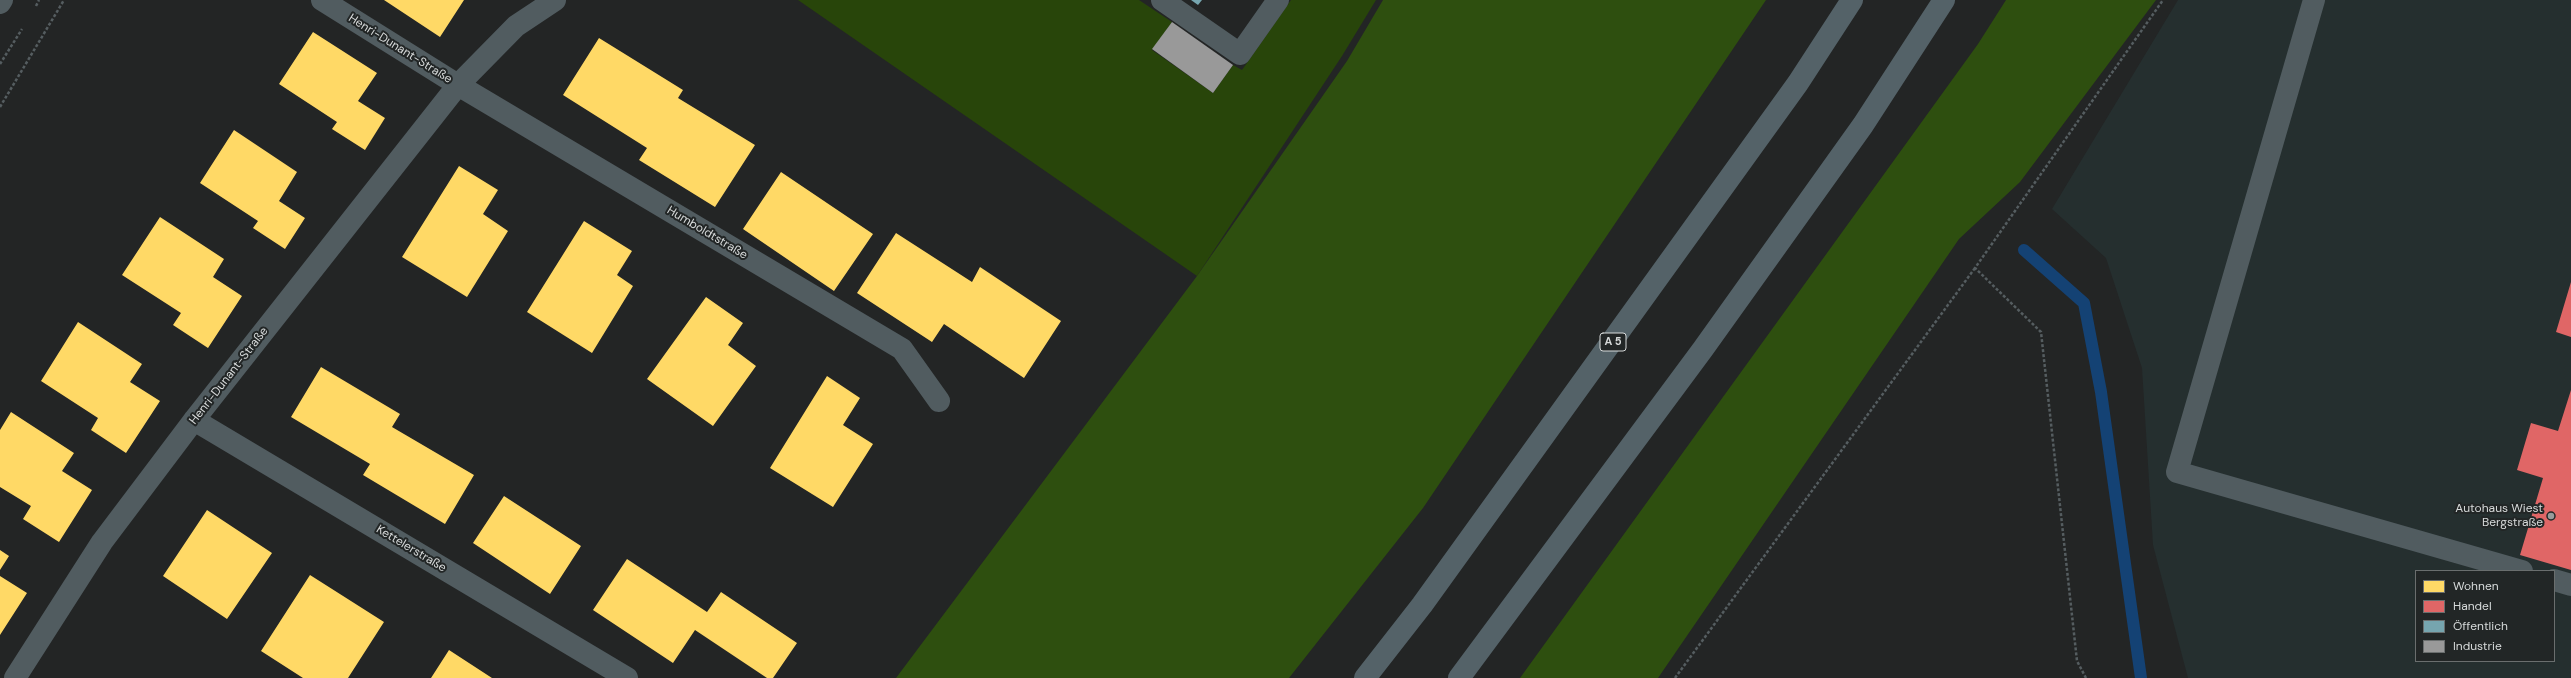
<!DOCTYPE html>
<html>
<head>
<meta charset="utf-8">
<style>
  body { margin:0 }
  #map { position:relative; width:2571px; height:678px; overflow:hidden; background:#232525; font-family:"DM Sans",sans-serif }
  canvas { display:block }
  .legend { position:absolute; left:2415px; top:570px; width:140px; height:92px; box-sizing:border-box; background:#222626; border:1px solid #6a6e6e; margin:0; padding:5px 7px; list-style:none; font-size:12px; color:#d7dada }
  .legend li { display:flex; align-items:center; gap:8px; height:20px }
  .legend b { width:20px; border:1px solid #6a6e6e }
</style>
</head>
<body>
<div id="map">
<canvas width="2571" height="678"></canvas>
<ul class="legend">
<li><b style="height:11px;background:#ffd966"></b>Wohnen</li>
<li><b style="height:11px;background:#e06666"></b>Handel</li>
<li><b style="height:11px;background:#76a5af"></b>Öffentlich</li>
<li><b style="height:11px;background:#999"></b>Industrie</li>
</ul>
</div>
<script>
const ctx = document.querySelector('canvas').getContext('2d');
ctx.lineJoin = 'round';
function fillPath(path, color) {
  ctx.fillStyle = color;
  ctx.fill(path, 'evenodd');
}
function toPath(rows) {
  const path = new Path2D();
  for (const r of rows) {
    path.moveTo(r[0], r[1]);
    for (let i = 2; i < r.length; i += 2) path.lineTo(r[i], r[i + 1]);
  }
  return path;
}
function stroke(path, color, width, dash) {
  ctx.strokeStyle = color;
  ctx.lineWidth = width;
  ctx.lineCap = dash ? 'butt' : 'round';
  ctx.setLineDash(dash || []);
  ctx.stroke(path);
}
function drawText(font, color, halo, rows, align = 'center') {
  ctx.font = font + ' "DM Sans",sans-serif';
  ctx.lineWidth = 4;
  ctx.setLineDash([]);
  ctx.textBaseline = 'middle';
  ctx.strokeStyle = halo;
  ctx.fillStyle = color;
  for (const [text, x, y, turn = 0] of rows) {
    ctx.save();
    ctx.translate(x, y);
    ctx.rotate((+turn || 0) * Math.PI / 180);
    ctx.textAlign = isNaN(turn) ? turn : align;
    if (halo) ctx.strokeText(text, 0, 0);
    ctx.fillText(text, 0, 0);
    ctx.restore();
  }
}
const built = toPath([
  [2178,0,2571,0,2571,678,2188,678,2153,545,2142,368,2106,258,2052,209],
  [2416,571,2554,571,2554,661,2416,661]
]);
const green = toPath([
  [798,0,1139,0,1172,22,1152,50,1213,93,1233,65,1242,70,1291,0,1376,0,1342,56,1197,276]
]);
const forest = toPath([
  [1383,0,1766,0,1423,508,1289,678,896,678,1197,276,1347,61],
  [2006,0,2156,0,2020,182,1959,239,1658,678,1520,678,1978,44]
]);
const homes = toPath([
  [384,0,464,0,440,37],
  [313,32,377,73,358,101,385,118,365,150,332,129,337,122,279,84],
  [599,38,683,90,678,98,755,145,715,207,639,160,647,148,563,95],
  [234,130,297,172,279,201,305,218,285,249,253,228,258,221,200,183],
  [459,166,498,190,483,214,508,231,467,297,402,257],
  [781,172,873,234,834,291,743,229],
  [160,217,224,259,213,277,242,296,208,348,173,325,181,313,122,275],
  [584,221,632,251,617,275,633,286,592,353,527,312],
  [896,233,972,282,980,267,1061,321,1024,378,944,324,932,342,857,293],
  [706,297,743,323,728,345,756,366,713,426,647,379],
  [78,322,142,364,130,382,160,401,126,453,91,430,98,418,41,381],
  [321,367,400,414,392,427,474,475,445,524,363,475,370,464,291,417],
  [827,376,860,398,843,425,873,444,833,507,770,468],
  [11,412,74,453,62,471,92,490,59,542,23,519,31,506,0,487,0,430],
  [504,496,581,546,550,594,473,543],
  [207,510,272,553,227,619,163,576],
  [0,550,9,556,0,570],
  [627,559,707,612,721,592,797,643,773,678,767,678,695,630,673,663,593,610],
  [310,575,384,622,348,678,303,678,261,651],
  [0,576,27,593,0,635],
  [449,650,492,678,431,678]
]);
const shops = toPath([
  [2571,282,2571,337,2556,332],
  [2571,390,2571,570,2520,555,2543,478,2517,470,2531,423,2558,431]
]);
const public = toPath([
  [1191,0,1202,0,1198,5]
]);
const industry = toPath([
  [1172,22,1233,65,1213,93,1152,49]
]);
const stream = toPath([
  [2024,250,2084,303,2101,392,2141,678]
]);
const path = toPath([
  [36,6,39,0],
  [0,64,22,29],
  [0,107,64,0],
  [1675,678,1975,268],
  [2086,678,2077,661,2041,332,1975,268,2163,0]
]);
const minor = toPath([
  [322,0,458,85,902,349,939,401],
  [1162,0,1240,54,1278,0],
  [2314,0,2177,472,2522,571],
  [0,3,2,0],
  [194,420,627,678],
  [2554,580,2571,585],
  [15,678,102,542,194,420,458,85,516,26,555,0]
]);
const highway = toPath([
  [1365,678,1422,605,1798,83,1852,0],
  [1459,678,1703,349,1863,125,1944,0]
]);
const markers = [
  [2551,516,4,"#989b9b"]
];
const shields = [
  [1613,342,26]
];
const shieldNames = [
  ["A 5",1613,342]
];
const streetNames = [
  ["Henri-Dunant-Straße",400,49,32],
  ["Humboldtstraße",707,233,31],
  ["Henri-Dunant-Straße",229,376,-52],
  ["Kettelerstraße",411,549,31]
];
const poiNames = [
  ["Autohaus Wiest",2543,509],
  ["Bergstraße",2543,523]
];
fillPath(built, '#252f2f');
fillPath(green, '#28450a');
fillPath(forest, '#2e4f0f');
fillPath(homes, '#ffd966');
fillPath(shops, '#e06666');
fillPath(public, '#76a5af');
fillPath(industry, '#999');
stroke(stream, '#144274', 12);
stroke(path, '#555d60', 2.5, [3, 2]);
stroke(minor, '#515c60', 22);
stroke(highway, '#546268', 22);
for (const [x, y, r, color] of markers) {
  const dot = new Path2D();
  dot.arc(x, y, r, 0, 2 * Math.PI);
  ctx.fillStyle = color;
  ctx.fill(dot);
  stroke(dot, '#222626', 1.5);
}
for (const [x, y, w] of shields) {
  const box = new Path2D();
  box.roundRect(x - w / 2, y - 9, w, 18, 3);
  ctx.fillStyle = '#222626';
  ctx.fill(box);
  stroke(box, '#d7dada', 1);
}
drawText('bold 11px', '#d7dada', null, shieldNames);
drawText('12px', '#d7dada', '#222626', streetNames);
drawText('12px', '#d7dada', '#222626', poiNames, 'right');
</script>
</body>
</html>
